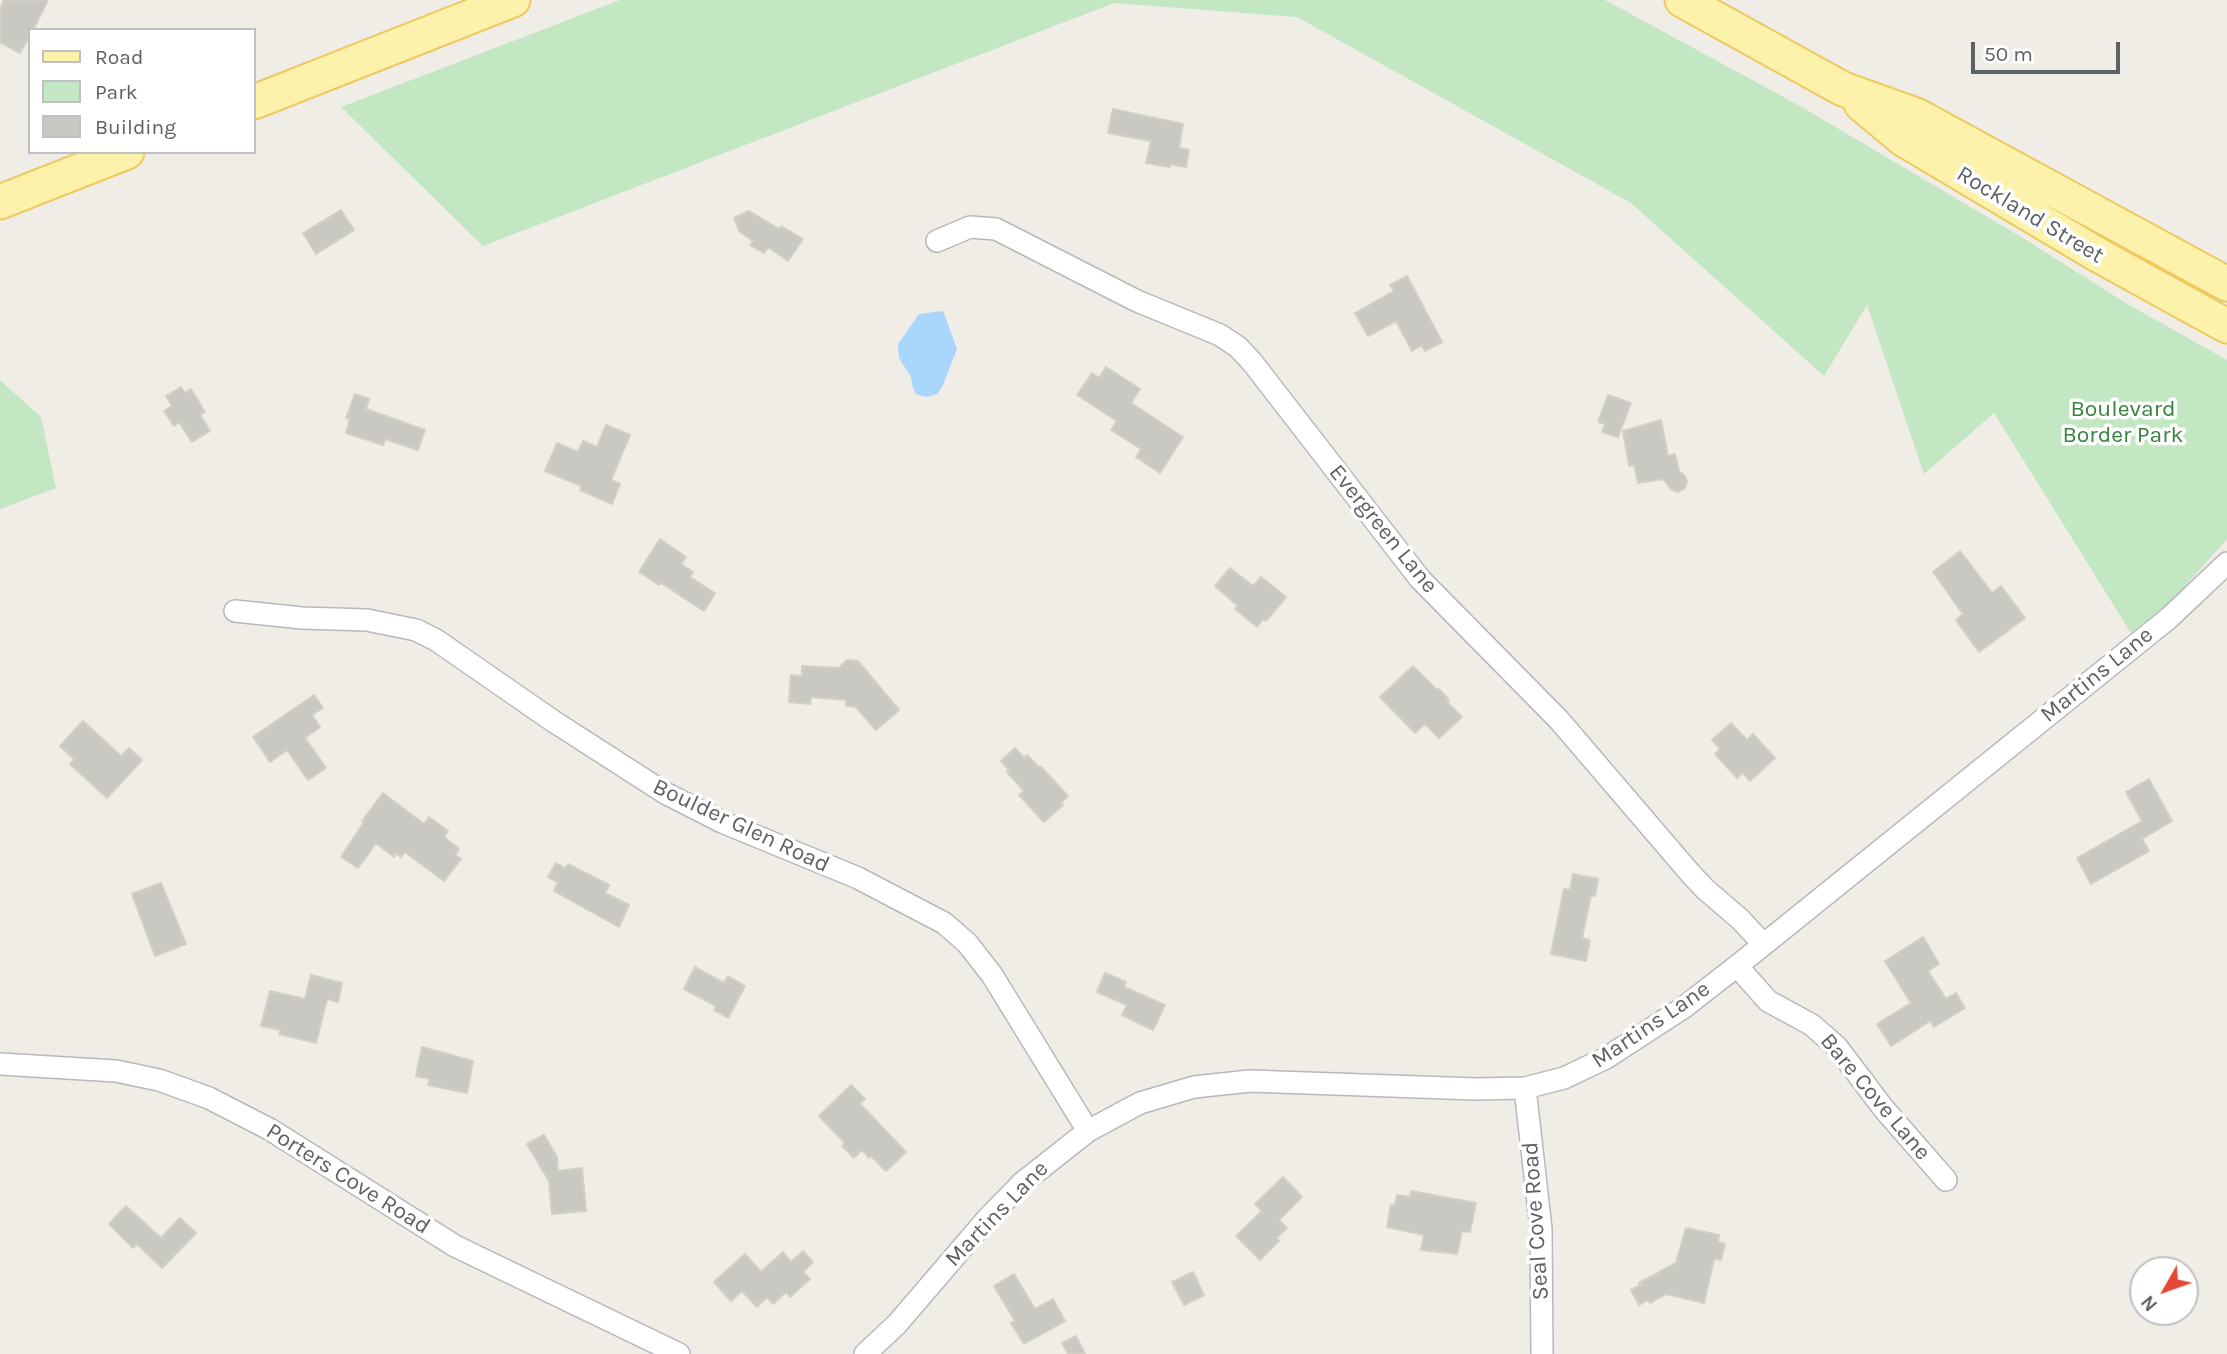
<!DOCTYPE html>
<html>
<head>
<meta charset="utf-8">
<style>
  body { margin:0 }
  #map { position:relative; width:2227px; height:1354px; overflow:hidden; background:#efede5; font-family:Karla,sans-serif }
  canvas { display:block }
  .legend { position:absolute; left:28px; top:28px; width:228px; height:126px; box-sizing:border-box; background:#fff; border:2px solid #bec0c1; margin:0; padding:9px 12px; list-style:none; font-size:21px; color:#5d6165 }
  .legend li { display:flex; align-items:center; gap:14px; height:35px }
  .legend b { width:35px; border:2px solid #bec0c1 }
  .north { position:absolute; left:2129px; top:1256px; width:70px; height:70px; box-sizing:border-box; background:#fff; border:2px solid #bec0c1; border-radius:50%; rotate:230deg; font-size:19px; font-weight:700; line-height:28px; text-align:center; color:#5d6165 }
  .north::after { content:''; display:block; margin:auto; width:24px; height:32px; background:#e54735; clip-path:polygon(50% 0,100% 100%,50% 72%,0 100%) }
  .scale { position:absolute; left:1971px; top:42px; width:149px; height:32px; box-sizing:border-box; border:4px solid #5d6165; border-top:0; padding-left:9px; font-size:21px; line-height:24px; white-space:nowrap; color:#5d6165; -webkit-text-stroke:5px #fff; paint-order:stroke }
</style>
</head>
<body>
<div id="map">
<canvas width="2227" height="1354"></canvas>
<ul class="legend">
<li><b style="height:9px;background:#fdf2ac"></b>Road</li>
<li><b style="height:19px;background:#c3e6c3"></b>Park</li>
<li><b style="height:19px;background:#cac8c2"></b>Building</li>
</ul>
<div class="north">N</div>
<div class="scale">50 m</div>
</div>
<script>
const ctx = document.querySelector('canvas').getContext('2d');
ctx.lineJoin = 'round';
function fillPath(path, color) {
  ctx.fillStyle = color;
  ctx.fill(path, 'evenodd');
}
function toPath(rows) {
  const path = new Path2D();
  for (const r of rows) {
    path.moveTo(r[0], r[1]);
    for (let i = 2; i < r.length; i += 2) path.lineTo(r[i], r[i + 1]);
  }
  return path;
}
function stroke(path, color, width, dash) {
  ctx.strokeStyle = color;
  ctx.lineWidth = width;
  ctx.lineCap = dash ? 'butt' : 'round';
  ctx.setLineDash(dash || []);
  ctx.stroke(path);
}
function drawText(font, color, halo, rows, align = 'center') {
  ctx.font = font + ' Karla,sans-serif';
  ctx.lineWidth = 7;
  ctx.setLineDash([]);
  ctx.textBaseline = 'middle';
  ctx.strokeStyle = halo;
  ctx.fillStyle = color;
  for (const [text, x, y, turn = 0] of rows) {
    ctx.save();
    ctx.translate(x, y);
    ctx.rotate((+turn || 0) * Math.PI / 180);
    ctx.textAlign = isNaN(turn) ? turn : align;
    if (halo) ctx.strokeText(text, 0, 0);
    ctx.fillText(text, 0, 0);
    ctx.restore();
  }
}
const green = toPath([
  [620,0,1605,0,1800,106,2023,238,2129,305,2227,360,2227,539,2171,602,2131,633,1994,413,1924,474,1867,305,1824,376,1631,203,1297,17,1114,3,483,246,341,107],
  [0,380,41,417,56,488,0,509]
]);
const water = toPath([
  [943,311,957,349,942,387,937,394,926,397,916,394,913,388,911,377,899,358,898,344,919,314]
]);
const building = toPath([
  [4,0,48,0,33,30,30,30,30,35,20,53,0,42,0,9,4,0],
  [1113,109,1183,124,1179,148,1189,150,1186,167,1170,164,1170,167,1146,163,1151,141,1108,133,1113,109],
  [341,210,354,230,316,254,303,233,341,210],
  [749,211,779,229,781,226,803,239,788,261,768,247,764,253,750,245,753,241,740,232,734,218,749,211],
  [1407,276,1442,342,1425,351,1422,345,1412,351,1396,321,1368,336,1355,313,1394,291,1390,285,1407,276],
  [1106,367,1140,389,1131,403,1183,437,1160,473,1136,457,1141,449,1111,430,1117,421,1077,395,1092,373,1099,378,1106,367],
  [181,387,185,393,191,389,205,412,200,415,210,431,192,442,179,422,174,426,164,411,172,406,166,396,181,387],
  [355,394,369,399,366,409,425,430,418,450,385,439,383,445,346,433,350,419,346,418,355,394],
  [1608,395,1631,403,1618,437,1602,432,1605,424,1598,422,1608,395],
  [1661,420,1668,456,1675,454,1679,471,1685,476,1687,482,1685,488,1678,492,1671,489,1663,479,1638,483,1634,465,1629,466,1623,431,1661,420],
  [606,425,630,435,611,480,620,484,612,504,580,490,581,486,545,471,557,443,578,452,583,441,597,447,606,425],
  [660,539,686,557,681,564,693,572,690,577,715,593,704,611,661,583,659,585,639,572,660,539],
  [1960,551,1992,593,2001,586,2025,618,1979,652,1956,620,1963,614,1933,572,1960,551],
  [1230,568,1253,586,1261,577,1286,597,1266,621,1263,619,1257,627,1235,609,1238,606,1215,586,1230,568],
  [847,660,858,661,899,710,876,730,856,707,846,706,846,700,811,697,810,704,789,702,791,675,802,676,802,666,839,668,847,660],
  [1413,666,1437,690,1439,689,1449,700,1447,702,1462,717,1439,738,1425,724,1415,733,1380,697,1413,666],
  [314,695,323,708,312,715,320,727,305,738,326,768,308,780,287,750,270,762,253,737,314,695],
  [83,721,121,756,129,748,142,760,107,798,70,764,74,759,60,746,83,721],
  [1731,723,1747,740,1753,734,1775,758,1750,781,1743,773,1737,778,1715,754,1720,749,1712,740,1731,723],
  [1015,748,1024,758,1027,755,1040,768,1041,767,1068,796,1061,803,1063,805,1044,822,1019,795,1024,791,1007,772,1009,770,1001,761,1015,748],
  [2149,779,2172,821,2142,839,2149,851,2091,884,2077,858,2142,821,2126,792,2149,779],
  [383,793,424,824,429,817,448,831,444,837,459,849,455,855,461,859,444,881,405,852,401,857,396,853,394,857,376,843,358,868,341,857,364,822,362,821,383,793],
  [556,863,565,868,568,864,609,885,605,893,629,905,619,927,554,891,558,882,548,877,556,863],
  [1573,874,1598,879,1595,896,1591,895,1582,938,1590,940,1586,961,1551,954,1564,889,1570,890,1573,874],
  [161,883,186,944,155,956,132,894,161,883],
  [1923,937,1939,964,1928,971,1946,999,1956,993,1965,1008,1934,1027,1930,1021,1891,1046,1877,1024,1911,1003,1885,961,1923,937],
  [695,967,724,983,728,976,745,986,728,1018,714,1010,716,1006,684,989,695,967],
  [1105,973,1126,982,1124,987,1165,1005,1153,1030,1122,1015,1127,1005,1097,992,1105,973],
  [311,975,342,983,338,1002,327,999,316,1043,279,1034,281,1030,261,1026,270,991,305,999,311,975],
  [422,1047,473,1061,467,1093,428,1085,430,1079,416,1076,422,1047],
  [851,1085,865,1099,860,1104,906,1152,886,1171,871,1156,869,1158,862,1150,854,1158,842,1146,845,1143,819,1116,851,1085],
  [544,1135,557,1157,558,1171,582,1168,586,1211,552,1214,549,1181,527,1144,544,1135],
  [1283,1177,1302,1197,1279,1220,1287,1228,1276,1238,1279,1241,1260,1260,1236,1236,1262,1211,1255,1204,1283,1177],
  [1411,1191,1476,1203,1470,1232,1462,1231,1457,1254,1421,1250,1424,1235,1387,1227,1391,1205,1395,1205,1397,1195,1410,1197,1411,1191],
  [126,1206,161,1238,180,1218,196,1233,162,1268,137,1244,133,1248,109,1224,126,1206],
  [1686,1228,1719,1235,1718,1242,1725,1244,1721,1260,1714,1259,1704,1303,1666,1294,1650,1303,1648,1300,1639,1305,1631,1290,1641,1285,1639,1283,1676,1263,1686,1228],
  [803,1251,813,1262,803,1272,810,1279,790,1297,786,1292,773,1304,767,1297,757,1307,742,1291,731,1301,714,1282,745,1254,761,1272,783,1252,791,1262,803,1251],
  [1193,1272,1204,1295,1184,1305,1172,1282,1193,1272],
  [1014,1274,1035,1309,1053,1299,1065,1321,1024,1344,1011,1323,1015,1321,994,1286,1014,1274],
  [1076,1336,1085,1354,1068,1354,1062,1343,1076,1336]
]);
const minor = toPath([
  [937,241,970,227,996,229,1137,301,1220,335,1238,347,1252,362,1420,579,1559,720,1690,873,1705,889,1741,920,1763,944],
  [235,611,302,618,367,620,416,630,436,640,553,721,665,793,722,822,858,878,944,923,967,943,992,975,1088,1131],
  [1737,966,1768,1001,1812,1025,1837,1047,1884,1109,1946,1180],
  [0,1064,116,1071,159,1080,209,1098,271,1130,455,1246,679,1354],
  [1525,1088,1541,1229,1542,1354],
  [865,1354,897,1324,987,1219,1022,1183,1088,1131,1140,1103,1194,1087,1250,1081,1476,1089,1525,1088,1564,1078,1606,1058,1683,1008,1737,966,2169,618,2227,563]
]);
const primary = toPath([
  [1682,0,1843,89,1916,115,2227,284],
  [254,102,513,0],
  [1861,104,1903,139,2098,255,2227,326],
  [0,202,127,152]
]);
const streetNames = [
  ["Rockland Street",2030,215,31],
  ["Evergreen Lane",1383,529,51],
  ["Martins Lane",2097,675,-39],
  ["Boulder Glen Road",741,826,25],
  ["Martins Lane",1651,1025,-34],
  ["Bare Cove Lane",1875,1097,50],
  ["Porters Cove Road",348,1179,32],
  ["Martins Lane",997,1214,-46],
  ["Seal Cove Road",1536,1221,-94]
];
const parkNames = [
  ["Boulevard",2123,409],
  ["Border Park",2123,435]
];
fillPath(green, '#c3e6c3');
fillPath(water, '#a8d6fd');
fillPath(building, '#cac8c2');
stroke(building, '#d4cfc4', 2);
stroke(minor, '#b6b8bc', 24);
stroke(primary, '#eec95f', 37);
stroke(minor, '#fff', 21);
stroke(primary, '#fdf2ac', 33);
drawText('23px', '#5d6165', '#fff', streetNames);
drawText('23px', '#37833c', '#fff', parkNames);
</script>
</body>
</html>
